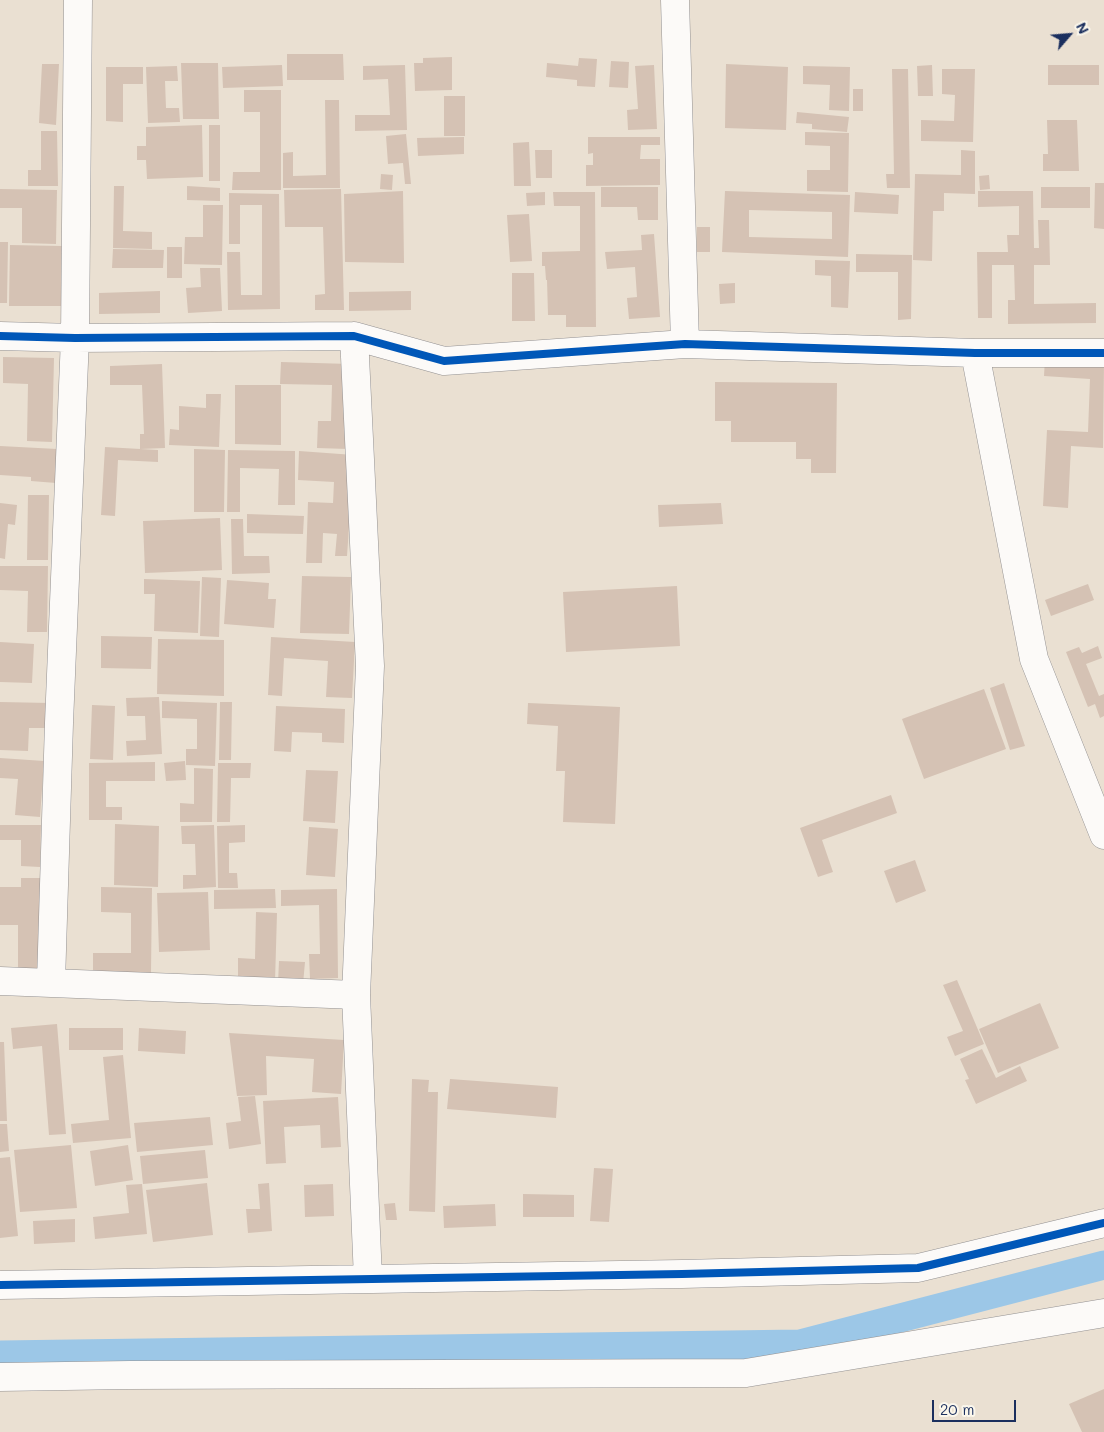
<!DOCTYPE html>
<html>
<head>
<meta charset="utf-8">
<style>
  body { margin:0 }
  #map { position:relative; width:1104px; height:1432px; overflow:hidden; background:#eae0d2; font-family:Mali,sans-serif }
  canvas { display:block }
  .north { position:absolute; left:1044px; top:10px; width:50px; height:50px; -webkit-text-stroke:4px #fbf7ec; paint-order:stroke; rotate:63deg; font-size:14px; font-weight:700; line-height:20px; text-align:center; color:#1b2f5e }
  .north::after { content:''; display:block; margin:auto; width:18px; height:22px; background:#1b2f5e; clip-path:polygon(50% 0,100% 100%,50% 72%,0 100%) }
  .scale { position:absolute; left:932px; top:1400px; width:84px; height:22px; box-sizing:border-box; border:2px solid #1b2f5e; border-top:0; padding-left:6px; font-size:15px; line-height:18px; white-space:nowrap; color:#1b2f5e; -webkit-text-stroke:4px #fbf7ec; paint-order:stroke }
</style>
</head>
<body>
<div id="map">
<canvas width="1104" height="1432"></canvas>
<div class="north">N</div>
<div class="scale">20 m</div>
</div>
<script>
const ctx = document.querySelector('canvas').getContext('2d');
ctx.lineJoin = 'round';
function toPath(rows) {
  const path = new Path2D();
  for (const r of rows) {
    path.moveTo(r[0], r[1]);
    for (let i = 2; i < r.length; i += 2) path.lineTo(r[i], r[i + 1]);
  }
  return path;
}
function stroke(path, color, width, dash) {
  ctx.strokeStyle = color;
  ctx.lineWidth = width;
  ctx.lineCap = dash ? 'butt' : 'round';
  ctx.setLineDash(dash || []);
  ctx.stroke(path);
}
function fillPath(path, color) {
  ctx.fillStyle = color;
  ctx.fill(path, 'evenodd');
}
const canal = toPath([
  [0,1355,800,1344,1104,1265]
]);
const building = toPath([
  [287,54,343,54,344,80,287,80],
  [452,57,452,90,415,91,414,63,423,63,423,58],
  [579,58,597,59,595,87,577,86,577,80,546,77,547,63,578,66],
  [611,61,629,62,628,88,609,87],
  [181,63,218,63,219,119,183,119],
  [42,64,59,64,56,125,39,123],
  [726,64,788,67,786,130,725,128],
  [282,65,283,86,223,88,222,67],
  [405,65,407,130,355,131,355,115,390,115,388,79,363,80,363,66],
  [654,65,657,129,628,130,627,110,638,109,635,66],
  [932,65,933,96,918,96,917,66],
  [1048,65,1099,65,1099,85,1048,85],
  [177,66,178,81,165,81,166,108,179,108,180,122,148,123,146,67],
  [803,66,850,67,849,111,829,110,830,85,803,84],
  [106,67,143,67,143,84,123,84,123,122,106,121],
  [892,69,908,69,910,188,887,188,886,174,894,174],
  [942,69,975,69,973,142,921,141,921,120,954,121,955,95,942,94],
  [853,89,863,89,863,111,853,111],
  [244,90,281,90,281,190,232,190,233,172,260,172,260,112,244,112],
  [444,96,465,96,465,136,444,136],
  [325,100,339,100,340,188,283,188,283,153,293,152,293,176,326,175],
  [797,112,849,117,847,132,812,129,812,124,796,123],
  [1047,120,1077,120,1079,171,1043,171,1043,154,1048,154],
  [202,125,203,177,147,179,146,160,137,160,137,146,146,146,146,127],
  [209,125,220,125,220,181,209,181],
  [41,131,57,131,58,186,28,186,28,170,41,170],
  [805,132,849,133,848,192,807,191,807,170,830,170,830,146,805,145],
  [406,134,411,184,405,184,403,163,388,164,386,136],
  [464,137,464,154,418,156,417,138],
  [588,137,660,137,660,145,641,145,640,159,660,159,660,185,586,186,586,165,593,165,593,153,588,154],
  [529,142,531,186,514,186,513,143],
  [535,150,552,150,552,178,536,178],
  [961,150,975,151,975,194,944,193,944,211,933,211,932,261,913,260,915,174,961,175],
  [381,174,393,175,392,190,380,189],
  [989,175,990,189,980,190,979,176],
  [1095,183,1104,183,1104,229,1094,228],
  [114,186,124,186,123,231,152,232,152,249,113,248],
  [187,186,220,188,220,201,187,200],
  [601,187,658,187,658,220,638,220,637,207,601,207],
  [1041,187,1090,187,1090,208,1041,208],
  [0,189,57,190,56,244,22,243,22,208,0,208],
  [341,189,344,310,315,310,315,295,325,294,323,227,285,227,284,190],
  [403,191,404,263,345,262,344,194],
  [725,191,850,195,848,257,722,252],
  [749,210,832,212,832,239,749,237],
  [978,191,1033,191,1034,248,1039,248,1038,220,1049,220,1050,265,1034,265,1034,304,1096,303,1096,323,1008,324,1008,300,1015,300,1014,265,992,265,992,318,978,318,977,252,1008,252,1007,235,1019,235,1019,206,978,207],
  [545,192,545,205,527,206,526,193],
  [553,192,595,192,596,327,566,327,566,315,548,315,547,280,546,280,545,266,542,266,542,252,580,251,580,206,554,206],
  [855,192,899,195,898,214,854,212],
  [229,193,279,194,280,309,228,310,227,252,240,252,241,295,262,295,262,205,240,205,240,244,229,244],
  [203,205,223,205,222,265,184,264,185,237,203,237],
  [529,214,532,261,510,262,507,215],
  [697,227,710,227,710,252,697,252],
  [654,234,660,317,629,319,627,298,637,297,635,267,607,269,605,252,642,250,641,235],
  [0,242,8,242,7,303,0,303],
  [10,245,62,246,61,306,9,306],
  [167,247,182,247,182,278,167,278],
  [113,249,164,250,163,268,112,268],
  [856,254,912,255,911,319,898,320,898,272,856,272],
  [815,260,850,261,848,308,831,307,831,276,815,275],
  [200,268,220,268,222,311,188,313,186,288,201,287],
  [512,273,534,273,535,321,512,321],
  [735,283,735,303,720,304,719,284],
  [160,291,160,313,99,314,99,293],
  [411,291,411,310,349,311,349,292],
  [3,357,54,358,52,442,27,441,28,384,3,383],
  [1045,358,1104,361,1103,448,1071,446,1068,508,1043,506,1047,430,1088,432,1090,379,1044,376],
  [281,362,350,364,348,449,317,448,318,421,331,421,332,385,280,384],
  [162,364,165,448,140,449,140,434,144,434,142,385,110,385,110,366],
  [715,382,837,383,836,473,811,473,811,459,796,459,796,442,731,442,731,421,715,421],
  [235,385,281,385,281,445,235,444],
  [206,394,221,394,219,447,169,445,170,429,179,430,179,406,206,408],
  [0,446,57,449,56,483,31,481,31,477,0,475],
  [105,447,158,450,158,462,118,460,115,516,101,515],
  [194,449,225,450,224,512,194,512],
  [228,450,295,451,295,505,278,505,279,469,240,468,240,512,227,512],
  [299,451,354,455,347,556,335,556,337,534,323,533,322,563,306,563,308,502,333,503,334,482,298,480],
  [28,495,49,495,48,560,27,560],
  [0,503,17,505,15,525,8,524,5,559,0,558],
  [721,503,723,524,659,527,658,505],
  [247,514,304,516,303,534,247,533],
  [220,518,222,570,145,573,143,521],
  [231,519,243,519,244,556,269,556,270,573,232,574],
  [0,566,48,566,47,632,27,632,28,591,0,590],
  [302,576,351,577,349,634,300,633],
  [202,577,221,578,219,637,200,636],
  [144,579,200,581,198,633,154,631,155,594,144,594],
  [227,580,269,583,268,599,276,599,274,628,224,624],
  [1088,584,1094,600,1051,616,1045,600],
  [677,586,680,646,566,652,563,592],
  [101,636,152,637,151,669,101,668],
  [271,637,355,642,352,698,326,697,328,661,284,658,282,696,268,695],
  [158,639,224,640,224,696,157,694],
  [0,642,34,644,32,683,0,682],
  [1098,646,1102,658,1086,664,1099,696,1104,694,1104,716,1100,718,1095,704,1088,707,1066,652,1079,647,1082,653],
  [1004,683,1025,746,1010,750,990,688],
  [984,689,1006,749,924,779,902,719],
  [159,697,162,754,127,756,126,741,146,740,145,716,127,716,126,698],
  [162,701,217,703,215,766,186,765,186,749,197,749,197,719,162,718],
  [0,702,50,703,50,728,29,728,28,751,0,750],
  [220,702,232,702,231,760,219,760],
  [528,703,620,707,615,824,563,822,565,771,556,771,558,726,527,724],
  [92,705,115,706,113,760,90,759],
  [276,706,345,709,344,743,322,742,322,733,292,732,291,752,274,751],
  [0,758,44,761,40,817,15,815,18,779,0,778],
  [185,761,186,780,166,781,164,763],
  [155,762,155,781,106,781,106,807,122,807,122,820,89,820,89,763],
  [218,763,251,763,250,778,231,778,230,822,217,822],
  [194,768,213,769,212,822,180,822,180,803,194,804],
  [306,770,338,771,335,823,303,821],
  [891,795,897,813,822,840,833,872,818,877,800,828],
  [115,824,159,826,158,887,114,885],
  [0,825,41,825,40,867,21,866,21,840,0,840],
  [214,825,216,887,183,889,183,875,196,875,195,844,182,844,181,826],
  [245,825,245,842,229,843,229,873,237,873,238,888,218,888,217,826],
  [309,827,338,829,335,877,306,875],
  [915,860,926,891,896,903,884,871],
  [21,878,40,878,41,975,18,975,18,925,0,925,0,887,21,887],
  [101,887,152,888,151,973,93,972,93,953,131,953,131,913,101,912],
  [275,889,276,908,214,909,214,890],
  [337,889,338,978,310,979,309,954,320,954,319,905,281,906,281,890],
  [208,892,210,950,159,952,157,893],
  [256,912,277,913,275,982,238,980,238,958,255,959],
  [279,961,305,962,303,984,278,983],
  [957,980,984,1044,955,1056,947,1037,963,1031,943,985],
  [1040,1003,1059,1048,998,1073,979,1029],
  [57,1024,66,1134,49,1135,42,1046,13,1049,11,1028],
  [69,1028,123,1028,123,1050,69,1050],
  [139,1028,186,1031,185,1054,138,1051],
  [229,1033,344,1040,341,1094,312,1092,314,1059,266,1056,267,1095,237,1096],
  [0,1042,4,1042,7,1121,0,1121],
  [982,1049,996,1078,1020,1066,1027,1081,976,1104,965,1080,969,1079,960,1059],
  [123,1055,131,1138,73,1143,71,1124,109,1120,103,1057],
  [412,1079,429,1080,428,1092,438,1092,435,1212,409,1211],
  [450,1079,558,1087,556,1118,447,1109],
  [255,1096,261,1144,229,1149,226,1123,241,1121,238,1097],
  [338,1097,341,1147,321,1148,320,1125,284,1127,286,1163,266,1164,263,1101],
  [210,1117,213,1145,137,1152,134,1123],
  [0,1124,7,1124,9,1151,0,1152],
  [71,1145,77,1208,20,1212,14,1150],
  [128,1145,133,1180,95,1186,90,1151],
  [205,1150,208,1178,143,1184,140,1156],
  [10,1157,18,1236,0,1238,0,1158],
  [594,1168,613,1169,609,1222,590,1221],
  [207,1183,213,1235,153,1242,146,1190],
  [269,1183,272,1231,248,1233,246,1209,260,1209,258,1184],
  [142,1184,147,1234,95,1239,93,1217,129,1213,126,1185],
  [333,1184,334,1216,305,1217,304,1185],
  [523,1194,574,1195,574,1217,523,1217],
  [395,1203,397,1220,386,1220,384,1204],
  [495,1204,496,1226,444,1228,443,1206],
  [75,1219,75,1242,34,1244,33,1221],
  [1104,1389,1104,1432,1082,1432,1069,1404]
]);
const minor = toPath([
  [675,0,685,344],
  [0,336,75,338,354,336,444,361,685,344,975,353,1104,353],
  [354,336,370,666,356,995,368,1279],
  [975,353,1034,659,1104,835],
  [0,981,356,995],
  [51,982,59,723,75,338,78,0],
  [0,1285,682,1274,918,1268,1104,1223],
  [0,1377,130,1375,746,1373,1104,1313]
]);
const cycleway = toPath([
  [0,336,75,338,354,336,444,361,685,344,975,353,1104,353],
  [0,1285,682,1274,918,1268,1104,1223]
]);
stroke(canal, '#9cc7e7', 29);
fillPath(building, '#d5c2b4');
stroke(minor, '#939192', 29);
stroke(minor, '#fcfaf8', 28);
stroke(cycleway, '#0057b8', 8);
</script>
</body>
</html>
